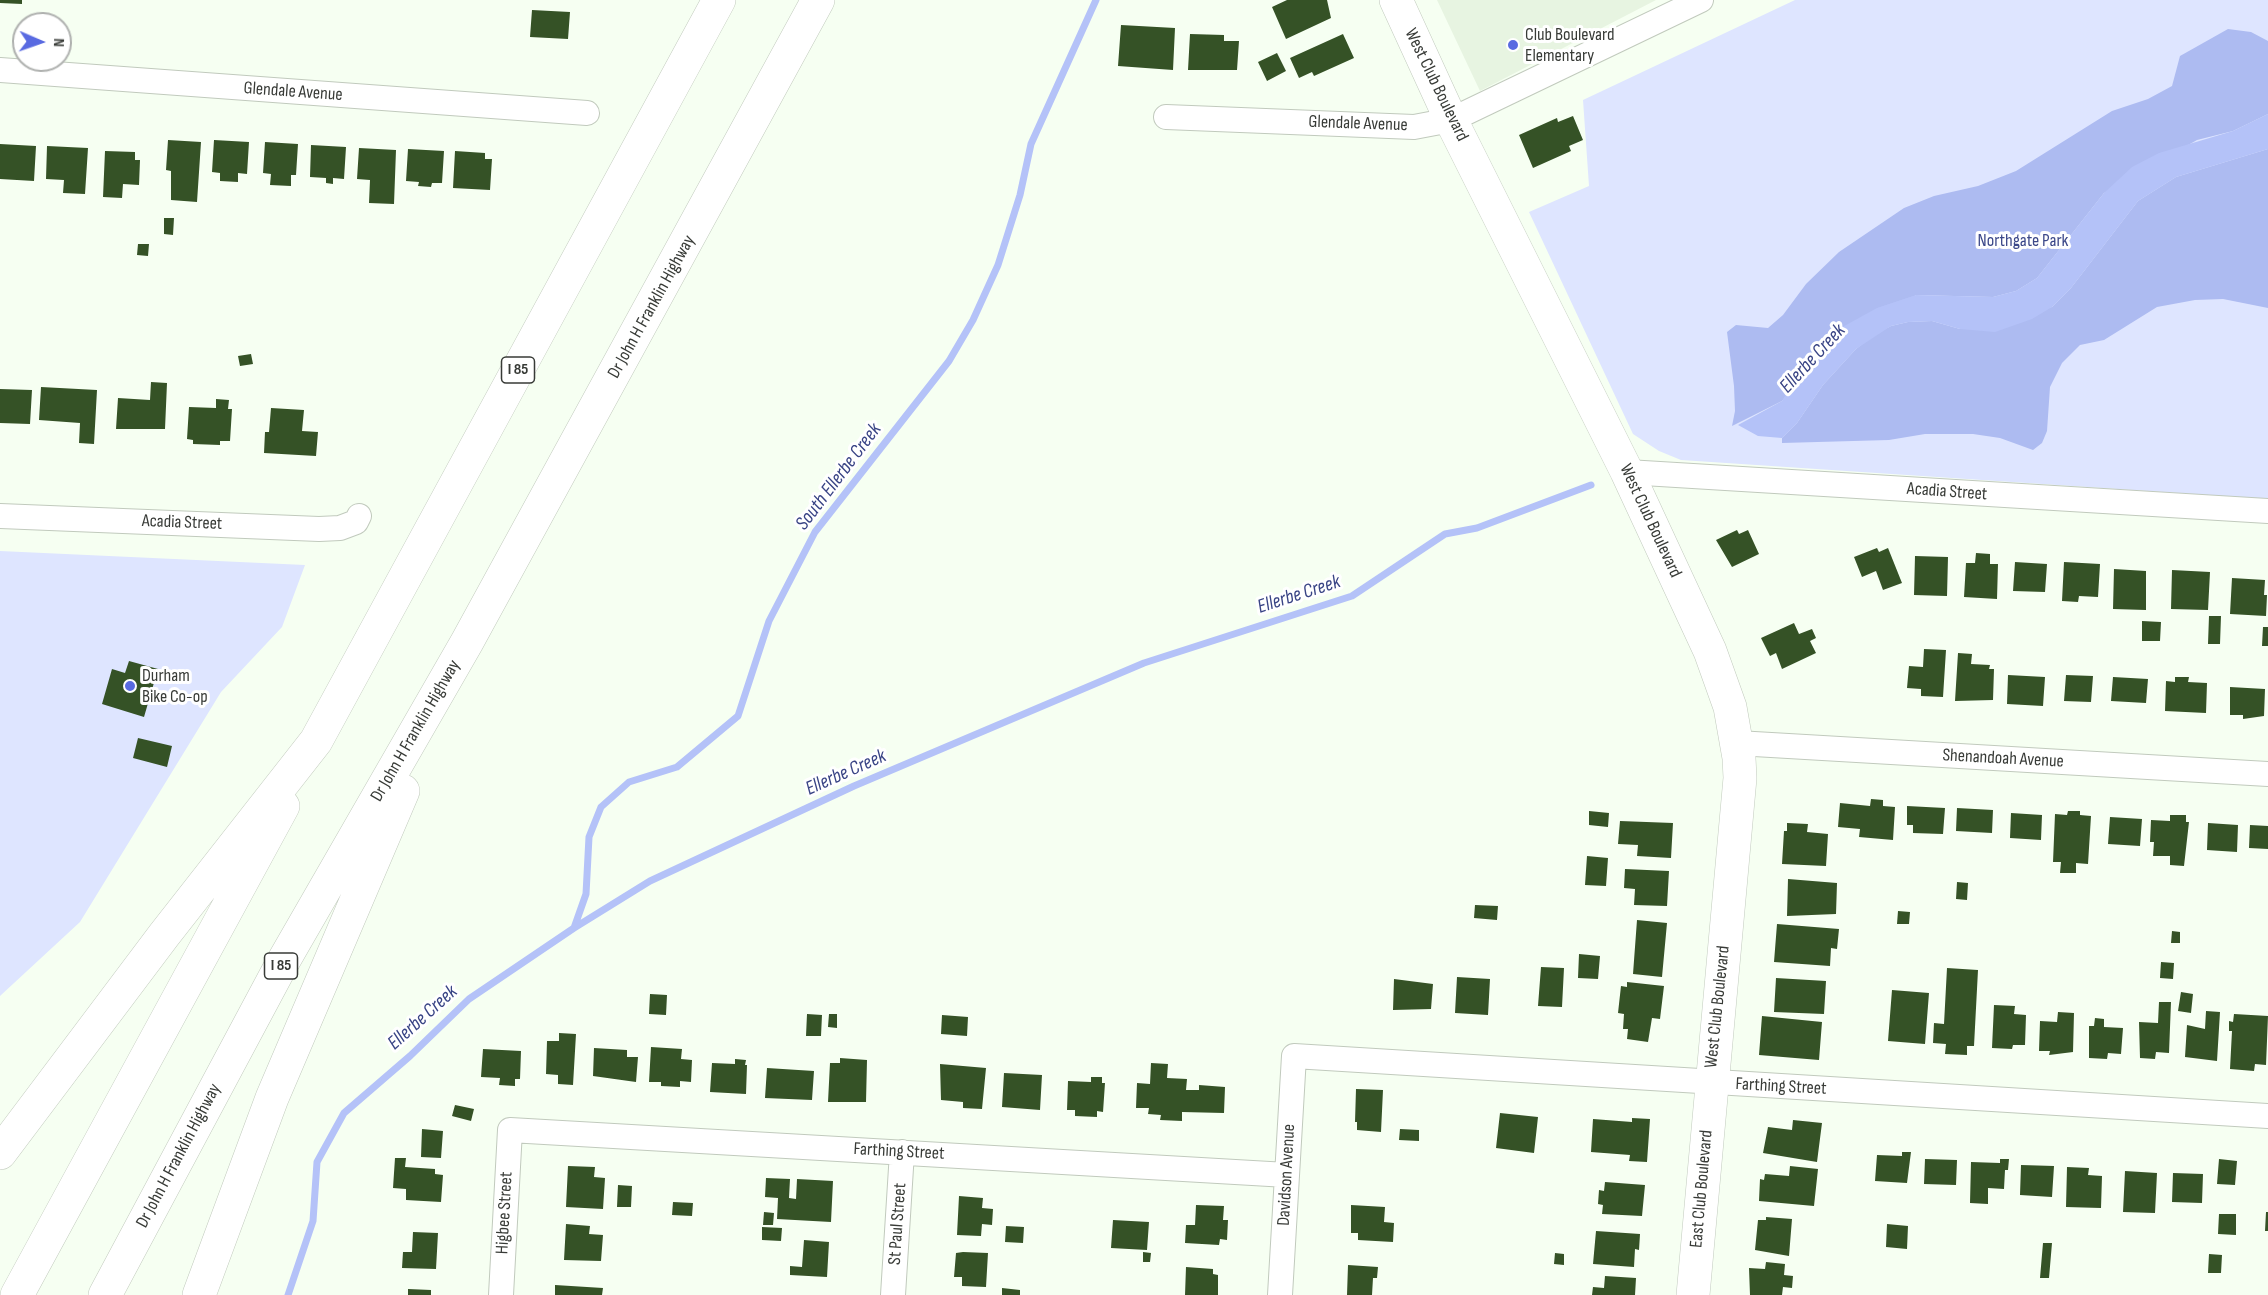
<!DOCTYPE html>
<html>
<head>
<meta charset="utf-8">
<style>
  body { margin:0 }
  #map { position:relative; width:2268px; height:1295px; overflow:hidden; background:#f6fff2; font-family:"Sofia Sans Condensed",sans-serif }
  canvas { display:block }
  .north { position:absolute; left:12px; top:12px; width:60px; height:60px; box-sizing:border-box; background:#fff; border:2px solid #afb1af; border-radius:50%; rotate:92deg; font-size:16px; font-weight:700; line-height:24px; text-align:center; color:#383b37 }
  .north::after { content:''; display:block; margin:auto; width:21px; height:27px; background:#596ae1; clip-path:polygon(50% 0,100% 100%,50% 72%,0 100%) }
</style>
</head>
<body>
<div id="map">
<canvas width="2268" height="1295"></canvas>
<div class="north">N</div>
</div>
<script>
const ctx = document.querySelector('canvas').getContext('2d');
ctx.lineJoin = 'round';
function fillPath(path, color) {
  ctx.fillStyle = color;
  ctx.fill(path, 'evenodd');
}
function toPath(rows) {
  const path = new Path2D();
  for (const r of rows) {
    path.moveTo(r[0], r[1]);
    for (let i = 2; i < r.length; i += 2) path.lineTo(r[i], r[i + 1]);
  }
  return path;
}
function stroke(path, color, width, dash) {
  ctx.strokeStyle = color;
  ctx.lineWidth = width;
  ctx.lineCap = dash ? 'butt' : 'round';
  ctx.setLineDash(dash || []);
  ctx.stroke(path);
}
function drawText(font, color, halo, rows, align = 'center') {
  ctx.font = font + ' "Sofia Sans Condensed",sans-serif';
  ctx.lineWidth = 6;
  ctx.setLineDash([]);
  ctx.textBaseline = 'middle';
  ctx.strokeStyle = halo;
  ctx.fillStyle = color;
  for (const [text, x, y, turn = 0] of rows) {
    ctx.save();
    ctx.translate(x, y);
    ctx.rotate((+turn || 0) * Math.PI / 180);
    ctx.textAlign = isNaN(turn) ? turn : align;
    if (halo) ctx.strokeText(text, 0, 0);
    ctx.fillText(text, 0, 0);
    ctx.restore();
  }
}
const built = toPath([
  [1437,0,1656,0,1480,91]
]);
const green = toPath([
  [1795,0,2268,0,2268,499,1681,460,1659,451,1633,434,1529,212,1589,186,1583,100],
  [0,551,305,565,282,627,221,692,80,922,0,996]
]);
const forest = toPath([
  [2228,29,2251,32,2268,41,2268,114,2233,131,2197,140,2104,193,2037,278,2016,291,1993,297,1916,295,1793,387,1782,401,1732,426,1735,411,1734,386,1727,332,1736,325,1768,328,1783,315,1806,284,1839,252,1904,208,1934,196,1978,186,2016,171,2112,111,2148,99,2172,86,2180,56],
  [2268,149,2268,308,2223,299,2195,300,2157,307,2104,340,2080,345,2062,363,2050,387,2047,431,2042,443,2033,450,2000,438,1973,434,1925,434,1889,440,1782,443,1782,438,1797,423,1823,385,1856,349,1874,335,1891,326,1908,322,1932,321,1960,329,2052,307,2071,288,2138,201,2176,177]
]);
const water = toPath([
  [2268,114,2268,149,2176,177,2138,201,2071,288,2052,307,2032,319,1995,332,1960,329,1932,321,1908,322,1891,326,1856,349,1823,385,1797,423,1782,438,1758,436,1738,425,1782,401,1814,350,1837,330,1877,308,1916,295,1993,297,2016,291,2037,278,2104,193,2132,167,2159,153,2233,131]
]);
const stream = toPath([
  [574,928,586,894,589,837,601,807,629,782,677,767,738,716,769,621,815,532,949,361,973,320,998,265,1020,195,1031,144,1096,0],
  [288,1295,313,1221,317,1162,344,1113,410,1056,469,999,574,928,650,881,854,786,1144,663,1352,596,1445,534,1477,528,1591,485]
]);
const building = toPath([
  [0,0,22,0,22,4,0,3],
  [1287,0,1327,0,1331,18,1286,39,1272,7],
  [532,10,570,12,568,39,530,37],
  [1121,25,1175,28,1173,70,1118,66],
  [1190,34,1224,35,1224,41,1239,41,1237,70,1188,70],
  [1343,34,1354,58,1314,76,1312,72,1299,78,1290,58],
  [1277,53,1286,71,1267,81,1258,62],
  [1573,116,1583,140,1569,146,1571,151,1533,168,1519,135,1557,118,1558,122],
  [168,140,201,142,197,202,171,200,171,171,166,170],
  [214,140,249,142,247,174,238,173,238,182,220,181,220,173,212,172],
  [265,142,298,144,296,175,291,175,291,186,270,185,271,174,263,173],
  [0,144,36,146,34,181,0,179],
  [311,145,346,147,344,179,333,178,333,184,326,183,326,178,310,177],
  [47,146,88,148,85,194,63,193,64,180,46,179],
  [359,148,396,150,394,204,369,203,370,180,357,179],
  [408,149,444,151,442,183,432,183,431,187,418,186,419,182,406,181],
  [105,151,135,152,135,160,140,160,139,185,123,184,122,198,103,197],
  [455,151,485,153,485,159,492,159,490,190,453,188],
  [164,218,174,218,173,235,164,234],
  [138,244,149,244,148,256,137,255],
  [251,354,253,364,240,366,238,356],
  [151,382,167,383,165,429,116,429,118,398,150,400],
  [41,387,97,390,94,444,79,443,80,423,39,420],
  [0,389,32,390,30,424,0,423],
  [216,399,229,400,228,409,232,409,230,441,220,441,220,445,193,444,193,440,187,439,189,407,216,408],
  [271,408,304,410,302,431,318,432,316,456,264,453,265,432,269,432],
  [1737,530,1739,534,1748,530,1759,554,1732,567,1716,540],
  [1877,548,1879,552,1888,548,1902,583,1883,590,1876,571,1862,577,1854,557],
  [1976,553,1990,554,1990,564,1998,564,1997,599,1964,597,1966,563,1975,563],
  [1915,556,1948,557,1947,596,1914,595],
  [2015,562,2047,564,2045,592,2013,591],
  [2064,562,2100,564,2098,597,2079,596,2078,602,2062,601],
  [2114,569,2146,571,2146,610,2113,609],
  [2172,570,2210,572,2208,610,2171,609],
  [2232,578,2265,580,2264,595,2267,595,2266,616,2230,614],
  [2209,616,2221,616,2220,644,2208,644],
  [2142,621,2161,622,2160,641,2142,641],
  [1794,623,1799,634,1812,629,1816,638,1810,641,1816,653,1782,669,1776,653,1770,656,1761,638],
  [2263,627,2268,627,2268,646,2262,646],
  [1924,649,1946,650,1943,697,1921,696,1921,689,1907,688,1909,666,1923,667],
  [1958,653,1972,654,1971,664,1990,665,1989,669,1994,669,1993,700,1955,701],
  [129,661,158,669,144,717,102,704,112,669,125,673],
  [2008,675,2045,677,2043,706,2007,704],
  [2066,675,2093,676,2091,702,2064,701],
  [2113,677,2148,679,2146,703,2111,701],
  [2175,677,2189,677,2188,682,2207,683,2206,713,2165,711,2166,681,2175,682],
  [2230,687,2265,689,2264,716,2243,719,2243,715,2230,715],
  [138,738,172,746,167,767,133,758],
  [1871,799,1883,800,1883,806,1895,807,1893,840,1859,837,1860,829,1838,827,1840,803,1870,806],
  [1907,806,1945,808,1943,834,1913,833,1913,825,1907,825],
  [1957,808,1993,810,1992,833,1956,831],
  [1589,811,1609,813,1608,827,1589,825],
  [2068,811,2080,811,2080,815,2091,816,2088,864,2076,863,2076,873,2060,873,2061,862,2053,862,2055,814,2067,815],
  [2011,813,2042,815,2041,840,2010,838],
  [2170,815,2186,815,2186,822,2189,822,2184,866,2170,865,2170,856,2153,856,2154,842,2150,842,2151,820,2170,821],
  [2110,817,2142,819,2140,846,2108,844],
  [1620,821,1673,823,1671,858,1637,856,1638,845,1618,844],
  [1787,823,1808,824,1807,832,1828,834,1826,866,1782,864,1784,831,1787,831],
  [2208,823,2238,825,2237,852,2207,850],
  [2250,825,2268,826,2268,849,2249,848],
  [1587,856,1608,858,1606,886,1585,885],
  [1625,869,1669,871,1667,906,1634,905,1635,889,1624,888],
  [1788,879,1837,883,1836,914,1787,916],
  [1957,882,1968,883,1967,900,1956,899],
  [1475,905,1498,906,1497,920,1474,918],
  [1898,911,1910,912,1909,924,1897,924],
  [1637,920,1667,923,1662,977,1633,974],
  [1777,924,1839,929,1837,949,1831,948,1830,966,1774,962],
  [2172,931,2180,932,2180,943,2171,943],
  [1579,954,1600,956,1598,979,1578,978],
  [2161,962,2174,963,2173,979,2160,978],
  [1541,967,1564,968,1562,1007,1538,1006],
  [1947,968,1978,970,1974,1046,1967,1046,1967,1055,1945,1054,1946,1044,1933,1043,1934,1023,1944,1024],
  [1457,977,1490,979,1488,1015,1455,1013],
  [1776,978,1826,981,1824,1014,1774,1012],
  [1394,979,1433,984,1431,1009,1393,1010],
  [1627,982,1664,986,1660,1019,1652,1018,1648,1042,1627,1039,1628,1029,1623,1029,1624,1014,1618,1013,1621,986,1627,987],
  [1892,990,1929,993,1925,1044,1888,1041],
  [2181,992,2193,994,2191,1013,2178,1011],
  [650,994,667,995,666,1015,649,1014],
  [2159,1002,2171,1002,2169,1053,2156,1052,2155,1059,2140,1058,2139,1022,2158,1023],
  [1994,1005,2015,1006,2014,1014,2026,1015,2025,1045,2013,1045,2012,1049,1992,1048],
  [2206,1011,2220,1012,2217,1061,2185,1057,2187,1025,2205,1029],
  [2058,1012,2074,1013,2073,1052,2049,1055,2050,1051,2039,1051,2040,1021,2057,1022],
  [807,1014,822,1015,821,1036,806,1036],
  [829,1014,837,1014,837,1028,828,1027],
  [2234,1014,2268,1016,2266,1065,2255,1064,2254,1071,2230,1069,2232,1031,2229,1031,2229,1021,2233,1022],
  [942,1015,968,1017,967,1036,941,1034],
  [1762,1016,1822,1022,1819,1060,1759,1055],
  [2095,1018,2104,1019,2104,1027,2123,1028,2121,1054,2108,1053,2107,1059,2089,1058,2089,1026,2094,1026],
  [559,1033,576,1034,573,1085,558,1084,558,1075,546,1074,547,1041,559,1041],
  [651,1047,682,1049,681,1059,692,1060,691,1082,680,1081,680,1087,661,1086,661,1082,649,1082],
  [594,1048,627,1050,627,1057,638,1057,636,1082,593,1076],
  [483,1049,521,1051,520,1079,515,1079,515,1086,499,1085,500,1078,481,1077],
  [840,1058,867,1060,866,1102,828,1102,830,1063,840,1063],
  [735,1059,746,1060,745,1065,747,1065,746,1094,710,1092,712,1063,735,1064],
  [1151,1063,1168,1064,1167,1078,1187,1079,1186,1090,1199,1090,1199,1085,1225,1087,1224,1113,1182,1112,1182,1121,1160,1120,1161,1115,1148,1114,1149,1108,1136,1108,1137,1083,1150,1084],
  [940,1064,986,1068,982,1109,963,1108,963,1102,941,1100],
  [767,1068,814,1071,812,1100,765,1098],
  [1004,1073,1042,1075,1040,1110,1002,1107],
  [1091,1077,1102,1077,1102,1083,1105,1083,1103,1112,1097,1111,1097,1117,1075,1116,1075,1110,1067,1110,1068,1081,1091,1082],
  [1356,1089,1383,1090,1381,1132,1357,1130,1357,1122,1355,1122],
  [455,1105,474,1109,471,1121,452,1116],
  [1500,1113,1538,1117,1534,1153,1496,1148],
  [1632,1118,1650,1119,1647,1162,1629,1161,1630,1155,1591,1152,1593,1119,1632,1122],
  [1793,1120,1822,1123,1817,1162,1763,1153,1768,1127,1792,1130],
  [422,1129,443,1131,441,1158,421,1157],
  [1400,1129,1419,1130,1419,1141,1399,1140],
  [1902,1152,1911,1152,1907,1183,1875,1181,1877,1155,1902,1156],
  [395,1158,406,1158,405,1167,435,1169,435,1174,443,1175,441,1202,406,1200,406,1189,393,1188],
  [1925,1159,1957,1160,1956,1185,1924,1184],
  [2000,1159,2009,1159,2008,1170,2005,1170,2004,1189,1988,1188,1988,1204,1970,1203,1971,1162,2000,1163],
  [2219,1159,2237,1161,2235,1185,2217,1184],
  [2021,1165,2054,1166,2052,1197,2020,1195],
  [568,1166,595,1167,594,1177,605,1178,603,1209,566,1207],
  [1790,1166,1818,1169,1814,1206,1759,1201,1760,1179,1764,1180,1765,1174,1789,1176],
  [2067,1167,2089,1168,2088,1175,2102,1176,2101,1208,2066,1207],
  [2125,1171,2157,1173,2155,1213,2123,1212],
  [2173,1173,2203,1174,2202,1203,2172,1202],
  [766,1178,790,1179,789,1198,796,1199,797,1179,833,1181,831,1222,777,1219,778,1198,765,1197],
  [1605,1182,1645,1185,1642,1216,1602,1214,1603,1205,1598,1204,1599,1190,1604,1191],
  [618,1185,632,1186,631,1207,617,1207],
  [959,1196,983,1198,982,1208,993,1209,992,1225,982,1224,981,1236,957,1235],
  [673,1202,693,1203,692,1216,672,1215],
  [1196,1205,1224,1206,1223,1220,1228,1220,1227,1240,1220,1239,1219,1245,1185,1243,1186,1225,1195,1225],
  [1351,1205,1385,1207,1384,1222,1394,1223,1393,1242,1358,1240,1358,1233,1351,1233],
  [764,1212,774,1213,773,1225,763,1225],
  [2266,1212,2268,1212,2268,1231,2265,1231],
  [2219,1214,2236,1214,2236,1235,2218,1234],
  [1766,1217,1792,1219,1789,1256,1755,1250,1758,1220,1766,1220],
  [1113,1220,1149,1222,1147,1250,1111,1248],
  [566,1224,590,1226,589,1234,603,1235,601,1261,564,1260],
  [1887,1224,1908,1226,1907,1249,1886,1247],
  [1006,1226,1024,1227,1023,1243,1005,1242],
  [762,1227,782,1228,781,1241,762,1240],
  [1596,1231,1640,1234,1639,1250,1635,1249,1634,1267,1593,1264],
  [413,1232,438,1233,436,1269,402,1268,403,1252,412,1252],
  [804,1240,829,1242,827,1277,790,1275,790,1266,802,1267],
  [2043,1243,2052,1243,2049,1278,2040,1278],
  [963,1252,988,1253,986,1287,962,1286,962,1277,954,1277,956,1253],
  [1143,1252,1151,1253,1150,1262,1143,1262],
  [1555,1253,1564,1254,1564,1265,1554,1264],
  [2209,1254,2222,1255,2221,1273,2208,1273],
  [1766,1262,1785,1264,1784,1275,1793,1276,1792,1288,1783,1287,1782,1295,1750,1295,1749,1268,1765,1269],
  [1348,1265,1378,1267,1377,1278,1373,1278,1372,1295,1347,1295],
  [1186,1267,1213,1269,1213,1274,1218,1275,1218,1295,1185,1295],
  [1605,1276,1636,1278,1635,1295,1592,1295,1593,1287,1604,1288],
  [555,1285,603,1288,602,1295,555,1295],
  [1002,1288,1020,1290,1020,1295,1002,1295],
  [408,1289,431,1290,431,1295,408,1295]
]);
const street = toPath([
  [0,70,587,113],
  [1166,117,1414,127,1451,120,1701,0],
  [1627,472,2268,511],
  [0,516,319,529,340,528,356,522,359,516],
  [1737,743,2268,774],
  [501,1295,510,1130,1287,1175],
  [893,1295,902,1152],
  [1280,1295,1294,1056,2268,1116]
]);
const secondary = toPath([
  [1396,0,1451,120,1627,472,1710,651,1730,707,1739,758,1740,778,1693,1295]
]);
const highway = toPath([
  [0,1153,164,935,316,741,719,0],
  [17,1295,283,806],
  [105,1295,284,960,467,642,818,0],
  [199,1295,272,1098,403,791]
]);
const markers = [
  [1513,45,6,"#596ae1"],
  [130,686,6,"#596ae1"]
];
const shields = [
  [518,370,33],
  [281,966,33]
];
const shieldNames = [
  ["I 85",518,370],
  ["I 85",281,966]
];
const poiNames = [
  ["Club Boulevard",1525,35],
  ["Elementary",1525,56],
  ["Durham",142,676],
  ["Bike Co-op",142,697]
];
const streetNames = [
  ["West Club Boulevard",1436,85,64],
  ["Glendale Avenue",293,92,4],
  ["Glendale Avenue",1358,124,2],
  ["Dr John H Franklin Highway",652,307,-61],
  ["Acadia Street",1947,492,4],
  ["West Club Boulevard",1650,521,65],
  ["Acadia Street",182,523,2],
  ["Dr John H Franklin Highway",416,731,-60],
  ["Shenandoah Avenue",2003,759,3],
  ["West Club Boulevard",1718,1007,-84],
  ["Farthing Street",1781,1087,3],
  ["Farthing Street",899,1152,3],
  ["Dr John H Franklin Highway",179,1156,-62],
  ["Davidson Avenue",1287,1175,-87],
  ["East Club Boulevard",1702,1189,-85],
  ["Higbee Street",505,1213,-87],
  ["St Paul Street",898,1224,-86]
];
const parkNames = [
  ["Northgate Park",2023,241]
];
const waterNames = [
  ["Ellerbe Creek",1813,359,-47],
  ["South Ellerbe Creek",839,477,-53],
  ["Ellerbe Creek",1299,595,-18],
  ["Ellerbe Creek",846,773,-24],
  ["Ellerbe Creek",423,1018,-42]
];
fillPath(built, '#e7f4e1');
fillPath(green, '#dee5ff');
fillPath(forest, '#adbbf1');
fillPath(water, '#b4c2f8');
stroke(stream, '#b4c2f8', 7);
fillPath(building, '#355226');
stroke(street, '#c1cabd', 26);
stroke(secondary, '#c1cabd', 34);
stroke(highway, '#c1cabd', 34);
stroke(street, '#fff', 24);
stroke(secondary, '#fff', 33);
stroke(highway, '#fff', 33);
for (const [x, y, r, color] of markers) {
  const dot = new Path2D();
  dot.arc(x, y, r, 0, 2 * Math.PI);
  ctx.fillStyle = color;
  ctx.fill(dot);
  stroke(dot, '#fff', 2);
}
for (const [x, y, w] of shields) {
  const box = new Path2D();
  box.roundRect(x - w / 2, y - 13, w, 26, 4.5);
  ctx.fillStyle = '#fff';
  ctx.fill(box);
  stroke(box, '#383b37', 1.5);
}
drawText('bold 16px', '#383b37', null, shieldNames);
drawText('18px', '#383b37', '#fff', poiNames, 'left');
drawText('18px', '#383b37', '#fff', streetNames);
drawText('18px', '#3c4889', '#fff', parkNames);
drawText('italic 20px', '#394485', '#fff', waterNames);
</script>
</body>
</html>
